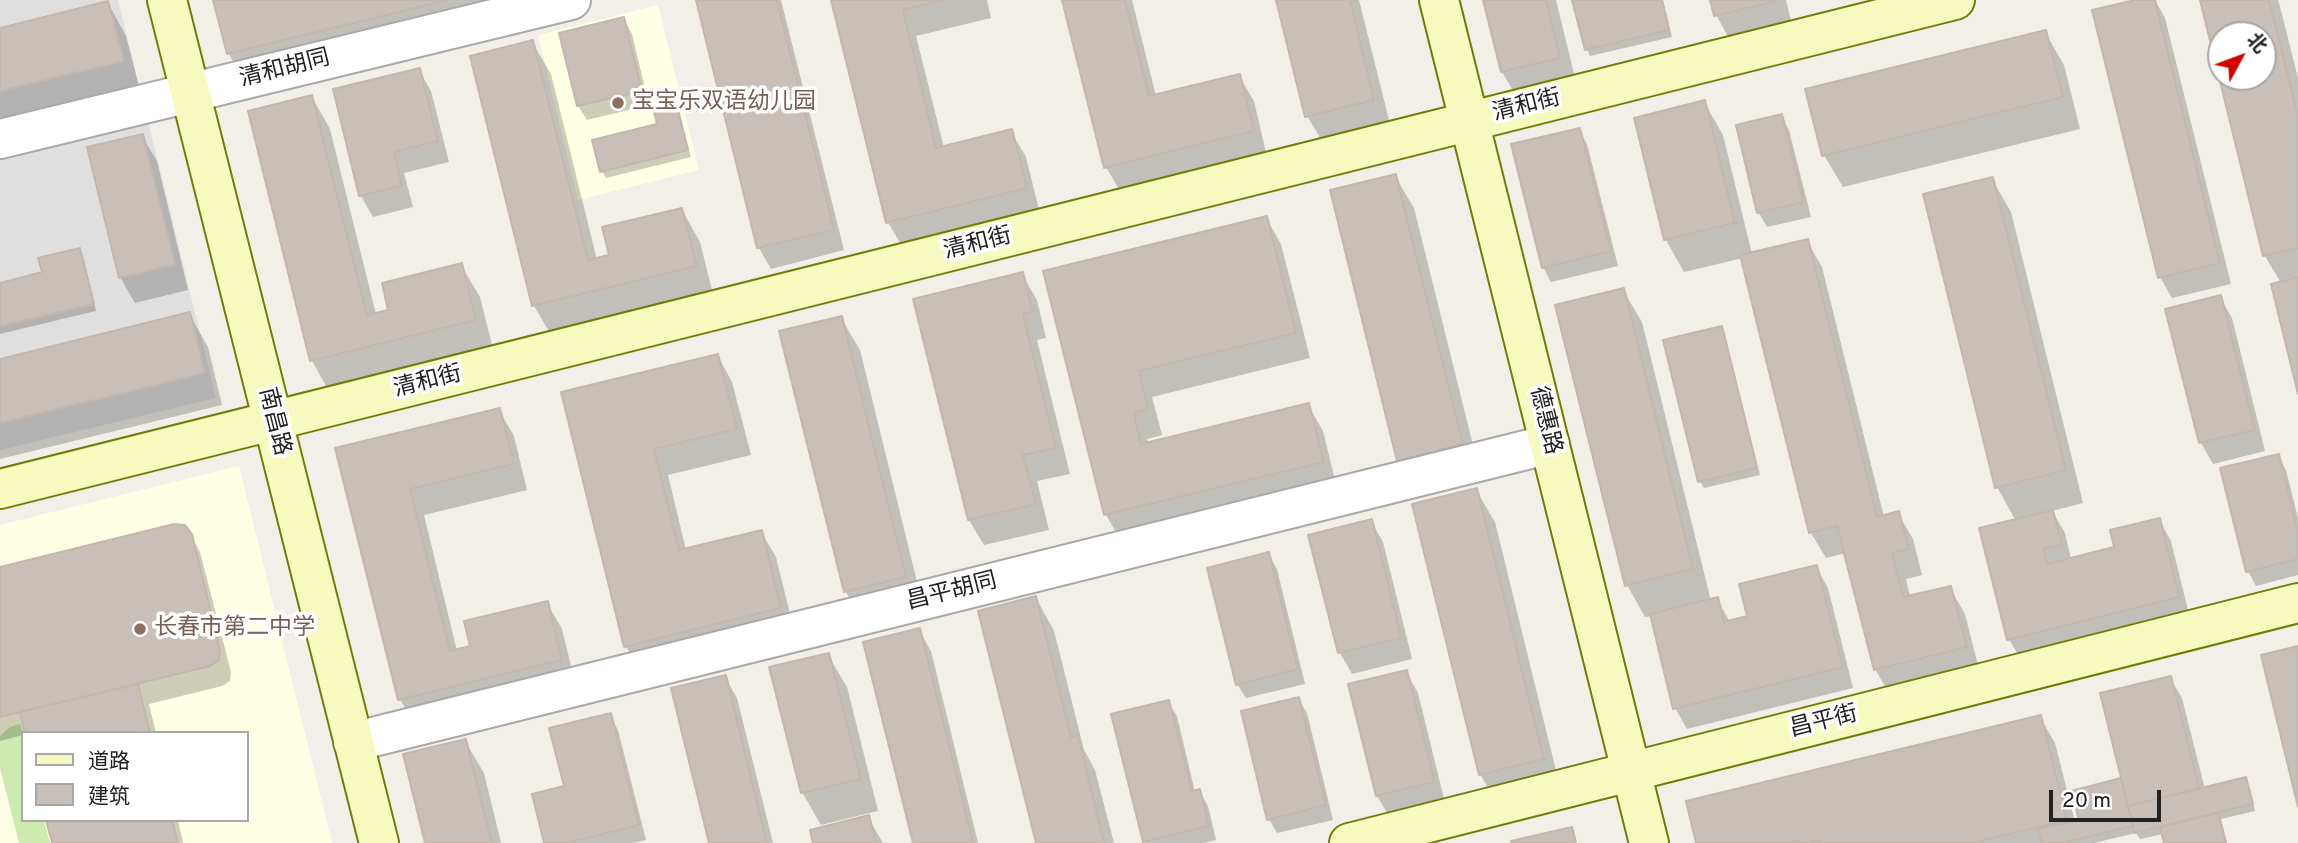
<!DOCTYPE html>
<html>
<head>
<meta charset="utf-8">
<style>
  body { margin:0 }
  #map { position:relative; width:2298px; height:843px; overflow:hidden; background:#f2efe9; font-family:Overpass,"Noto Sans SC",sans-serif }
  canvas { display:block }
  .legend { position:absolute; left:21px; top:731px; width:228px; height:91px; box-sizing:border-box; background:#fff; border:2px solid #a7a7a7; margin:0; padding:9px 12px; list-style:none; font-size:21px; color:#222 }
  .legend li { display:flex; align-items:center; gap:14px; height:35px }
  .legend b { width:35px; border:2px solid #a7a7a7 }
  .north { position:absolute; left:2207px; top:21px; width:70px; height:70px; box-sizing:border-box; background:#fff; border:2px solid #a7a7a7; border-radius:50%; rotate:49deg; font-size:19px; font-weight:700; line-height:28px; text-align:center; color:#222 }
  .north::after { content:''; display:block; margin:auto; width:24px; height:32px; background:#d40000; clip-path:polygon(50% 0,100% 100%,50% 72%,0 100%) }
  .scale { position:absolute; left:2049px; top:790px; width:112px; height:32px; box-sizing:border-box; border:4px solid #222; border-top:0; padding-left:9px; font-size:21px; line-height:24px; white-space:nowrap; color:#222; -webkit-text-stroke:5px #fff; paint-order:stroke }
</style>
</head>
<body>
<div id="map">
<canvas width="2298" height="843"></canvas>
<ul class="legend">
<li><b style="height:9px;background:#f7fabf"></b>道路</li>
<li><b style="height:19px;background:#c7bfb8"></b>建筑</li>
</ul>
<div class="north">北</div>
<div class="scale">20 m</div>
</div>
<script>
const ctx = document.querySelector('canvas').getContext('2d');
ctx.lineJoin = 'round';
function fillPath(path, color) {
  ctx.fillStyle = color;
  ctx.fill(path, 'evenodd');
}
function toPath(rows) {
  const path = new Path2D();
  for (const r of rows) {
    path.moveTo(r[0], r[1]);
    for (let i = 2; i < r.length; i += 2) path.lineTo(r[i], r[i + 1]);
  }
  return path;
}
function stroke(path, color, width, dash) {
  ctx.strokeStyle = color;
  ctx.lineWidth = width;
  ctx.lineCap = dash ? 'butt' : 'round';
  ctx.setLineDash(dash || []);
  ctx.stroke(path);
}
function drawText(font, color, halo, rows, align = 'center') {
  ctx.font = font + ' Overpass,"Noto Sans SC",sans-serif';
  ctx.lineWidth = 7;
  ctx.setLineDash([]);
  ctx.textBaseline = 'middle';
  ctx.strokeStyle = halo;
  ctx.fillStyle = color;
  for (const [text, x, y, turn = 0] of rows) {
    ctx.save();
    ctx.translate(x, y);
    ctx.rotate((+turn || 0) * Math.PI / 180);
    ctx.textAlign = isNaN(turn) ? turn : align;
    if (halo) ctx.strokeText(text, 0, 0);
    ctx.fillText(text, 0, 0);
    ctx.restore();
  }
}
const residential = toPath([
  [0,0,118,0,216,398,0,450]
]);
const education = toPath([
  [658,5,699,170,578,200,538,35],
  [239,466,332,843,0,843,0,525],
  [23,733,247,733,247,820,23,820]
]);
const grass = toPath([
  [20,724,23,734,23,820,44,820,50,843,19,843,0,768,0,736,10,727]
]);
const shadow = toPath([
  [215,0,484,0,491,26,247,86,229,54],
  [781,0,844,250,771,269,759,248,698,1],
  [833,0,987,0,991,18,916,36,944,148,1011,132,1026,157,1040,214,903,248,888,222],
  [1064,0,1132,0,1156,96,1239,76,1254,101,1267,157,1121,193,1106,167],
  [1278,0,1359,0,1392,132,1326,148,1307,116],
  [1485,0,1556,0,1578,90,1521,104,1502,72],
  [1574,0,1663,0,1672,37,1590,56,1587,49],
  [1712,0,1786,0,1794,33,1734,47,1716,15],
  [2142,0,2155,0,2165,18,2231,284,2172,298,2160,277],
  [2201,0,2278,0,2279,3,2298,78,2298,387,2281,283,2265,256],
  [2221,35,2263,35,2263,77,2221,77],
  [108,3,126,36,141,94,0,128,0,30],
  [624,19,632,34,649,105,587,120,578,106,561,35],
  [2045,32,2064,65,2080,129,1843,187,1824,155],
  [532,42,551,74,597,260,611,256,682,210,700,242,714,298,553,338,534,306,472,57],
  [419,70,431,91,449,162,404,173,413,207,373,217,361,196,335,91],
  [312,97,330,129,376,314,390,311,461,265,480,297,494,353,330,393,312,361,250,112],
  [1704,102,1723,135,1752,254,1807,241,1822,267,1884,517,1898,513,1913,539,1922,575,1906,579,1910,597,1950,588,1965,614,1980,673,1890,695,1875,669,1846,553,1826,558,1811,533,1743,258,1684,272,1666,240,1636,119],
  [675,104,679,111,691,157,606,178,602,171,660,126],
  [1781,116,1789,130,1811,217,1767,227,1759,213,1738,127],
  [1579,130,1587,144,1618,266,1551,282,1543,267],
  [142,136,157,161,188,290,135,303,120,277],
  [1395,176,1414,208,1481,477,1417,492,1398,460],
  [1992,179,2011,212,2083,503,2052,511,2065,533,2071,559,2116,549,2159,520,2171,541,2190,618,2021,660,2009,639,2016,521,1997,487],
  [1266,218,1281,244,1310,358,1152,397,1162,435,1147,439,1149,444,1308,405,1323,431,1337,488,1121,541,1106,515,1045,272],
  [79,250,83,257,96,311,0,334,0,284,44,274],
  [1022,274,1037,300,1046,338,1037,340,1070,474,1037,481,1049,530,984,545,969,520],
  [1623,290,1642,322,1711,601,1717,599,1730,622,1749,617,1816,567,1828,588,1853,688,1687,729,1675,708,1652,616,1645,617,1627,585],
  [2220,297,2232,318,2265,451,2213,464,2201,443,2168,310],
  [189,314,208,347,222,405,0,459,0,360],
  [841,318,860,350,924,610,865,624,846,592,782,332],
  [1721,328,1725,335,1760,475,1704,488,1700,481],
  [718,356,732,382,751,455,668,475,686,550,761,532,776,557,795,634,640,672,626,646,563,393],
  [499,410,514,436,527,490,424,515,457,651,472,647,547,603,562,629,576,686,415,725,400,699,338,450],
  [2278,456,2286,470,2298,518,2298,575,2256,586,2248,571],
  [1476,490,1495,522,1561,791,1499,806,1480,774],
  [1371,521,1383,542,1412,659,1352,674,1340,653,1311,536],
  [188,530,200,552,231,672,230,681,222,686,149,704,156,733,23,733,23,735,0,741,0,569],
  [1268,554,1277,569,1305,684,1246,698,1237,684],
  [1036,598,1054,631,1084,750,1095,770,1114,843,1038,843],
  [919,630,931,651,978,843,915,843],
  [828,655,847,687,878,811,821,825,802,792],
  [1406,672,1418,693,1445,803,1389,816,1377,796],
  [725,677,737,698,773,843,711,843],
  [2170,678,2182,698,2205,789,2245,779,2249,786,2255,811,2221,819,2227,843,2166,843,2163,834,2140,839,2136,833,2094,843,1698,843,2040,717,2055,743,2075,822,2081,821,2120,780,2124,787],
  [1298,699,1307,713,1333,820,1277,833,1269,819],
  [1168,702,1177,716,1195,792,1199,791,1208,806,1216,840,1205,843,1146,843,1145,841],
  [610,715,618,730,646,840,633,843,546,843,566,788],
  [465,741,484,773,501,843,427,843],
  [868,817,883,843,815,843],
  [48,820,178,820,183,843,54,843]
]);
const building = toPath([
  [213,0,448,0,227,54,213,0],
  [696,0,777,0,834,230,757,248,696,0],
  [831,0,944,0,903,10,936,148,1012,129,1027,188,886,223,831,0],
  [1062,0,1125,0,1149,96,1240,74,1254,131,1104,168,1062,0],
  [1276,0,1350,0,1374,100,1305,117,1276,0],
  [1483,0,1546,0,1560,58,1501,72,1483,0],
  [1572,0,1662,0,1669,30,1585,50,1572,0],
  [1710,0,1776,0,1777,1,1714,16,1710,0],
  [2135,0,2155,0,2220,263,2158,278,2092,10,2135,0],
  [2200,0,2269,0,2298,116,2298,248,2263,256,2200,0],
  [2221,35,2263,35,2263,77,2221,77,2221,35],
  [108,1,124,61,0,91,0,28,108,1],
  [624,17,642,91,577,106,559,33,624,17],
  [2046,30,2063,97,1822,156,1805,89,2046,30],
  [533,40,588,260,609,255,602,227,682,208,697,266,532,306,470,56,533,40],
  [420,68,438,141,394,152,402,186,359,196,333,89,420,68],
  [312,95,367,315,388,310,382,283,462,263,476,320,310,361,248,111,312,95],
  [1705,100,1735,223,1664,240,1634,118,1705,100],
  [676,102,688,150,600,172,592,140,657,124,653,107,676,102],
  [1782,114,1804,202,1757,213,1736,125,1782,114],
  [1580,128,1611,251,1542,268,1511,144,1580,128],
  [143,134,175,264,119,278,87,147,143,134],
  [1396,174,1463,444,1397,461,1330,190,1396,174],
  [1993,177,2066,470,1995,488,1923,194,1993,177],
  [1267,216,1296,333,1139,371,1148,409,1134,413,1141,444,1309,403,1324,462,1104,515,1043,271,1267,216],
  [1808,239,1877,517,1899,511,1909,549,1892,553,1903,597,1951,586,1967,647,1874,670,1837,526,1809,533,1740,255,1808,239],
  [80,248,94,304,0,326,0,283,42,272,38,258,80,248],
  [1023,272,1033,312,1023,314,1056,448,1023,455,1036,504,968,520,913,299,1023,272],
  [2298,277,2298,394,2271,284,2298,277],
  [1624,288,1693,569,1625,586,1555,305,1624,288],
  [2221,295,2255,430,2199,443,2165,309,2221,295],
  [190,312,205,373,0,423,0,359,190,312],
  [842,316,906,577,844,592,779,331,842,316],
  [1722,326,1757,468,1698,482,1663,340,1722,326],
  [718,354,737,429,654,449,679,550,762,530,781,608,624,647,561,392,718,354],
  [500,408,514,464,410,489,450,651,470,646,464,621,548,601,562,660,398,700,335,448,500,408],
  [2279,454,2298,532,2298,559,2246,572,2220,468,2279,454],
  [1477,488,1544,759,1479,775,1412,504,1477,488],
  [2053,510,2062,545,2043,549,2047,564,2114,547,2110,530,2160,518,2179,597,2007,640,1979,528,2053,510],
  [1372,519,1401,638,1338,653,1308,535,1372,519],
  [174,524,185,525,192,534,220,650,219,660,210,666,0,717,0,567,174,524],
  [1269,552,1298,669,1236,685,1207,568,1269,552],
  [1817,565,1843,667,1673,709,1650,614,1718,597,1724,622,1747,616,1739,584,1817,565],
  [1036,596,1071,737,1078,736,1104,843,1036,843,978,611,1036,596],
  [920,628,957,777,973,843,913,843,863,642,920,628],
  [2298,646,2298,807,2261,655,2298,646],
  [829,653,861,779,801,793,769,667,829,653],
  [1407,670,1435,782,1376,796,1348,684,1407,670],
  [726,675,767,843,709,843,671,688,726,675],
  [2171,676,2199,789,2128,806,2100,693,2171,676],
  [138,684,150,733,25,733,20,712,138,684],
  [1299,697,1326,805,1267,820,1241,711,1299,697],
  [1169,700,1192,791,1200,789,1209,826,1143,842,1111,714,1169,700],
  [611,713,639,825,566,843,544,843,532,794,564,786,549,728,611,713],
  [2041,715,2067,820,1973,843,1820,843,1819,840,1807,843,1799,843,1798,841,1790,843,1696,843,1686,801,2041,715],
  [466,739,492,843,425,843,403,754,466,739],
  [2246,777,2253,804,2134,833,2128,806,2246,777],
  [2121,778,2133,826,2063,843,2042,843,2038,829,2079,820,2071,791,2121,778],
  [2218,813,2226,843,2164,843,2160,827,2218,813],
  [869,815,876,843,813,843,810,830,869,815],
  [46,820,172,820,178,843,52,843,46,820],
  [1572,827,1576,843,1512,843,1511,841,1572,827]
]);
const street = toPath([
  [0,139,571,0],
  [353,742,1550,444]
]);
const secondary = toPath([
  [167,0,379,843],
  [1439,0,1649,843],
  [0,489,1955,0],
  [1349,843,2298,603]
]);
const markers = [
  [618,103,7,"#8d6e63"],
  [140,629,7,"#8d6e63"]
];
const streetNames = [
  ["清和胡同",285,70,-14],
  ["清和街",1527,107,-14],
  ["清和街",978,245,-14],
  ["清和街",428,383,-14],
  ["德惠路",1544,421,76],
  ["南昌路",273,422,76],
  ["昌平胡同",952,593,-14],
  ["昌平街",1824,723,-14]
];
const educationNames = [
  ["宝宝乐双语幼儿园",632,103],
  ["长春市第二中学",154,629]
];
fillPath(residential, '#e0dfdf');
fillPath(education, '#ffffe5');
fillPath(grass, '#cdebb0');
fillPath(shadow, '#0003');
fillPath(building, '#c7bfb8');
stroke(building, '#c4b6ab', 2);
stroke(street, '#a9a9a9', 42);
stroke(secondary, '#707d05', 42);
stroke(street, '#fff', 38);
stroke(secondary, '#f7fabf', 38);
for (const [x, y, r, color] of markers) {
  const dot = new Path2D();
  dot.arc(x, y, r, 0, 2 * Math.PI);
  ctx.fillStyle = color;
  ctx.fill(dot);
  stroke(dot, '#fff', 2.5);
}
drawText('23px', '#222', '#fff', streetNames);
drawText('23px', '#785e54', '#fff', educationNames, 'left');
</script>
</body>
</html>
